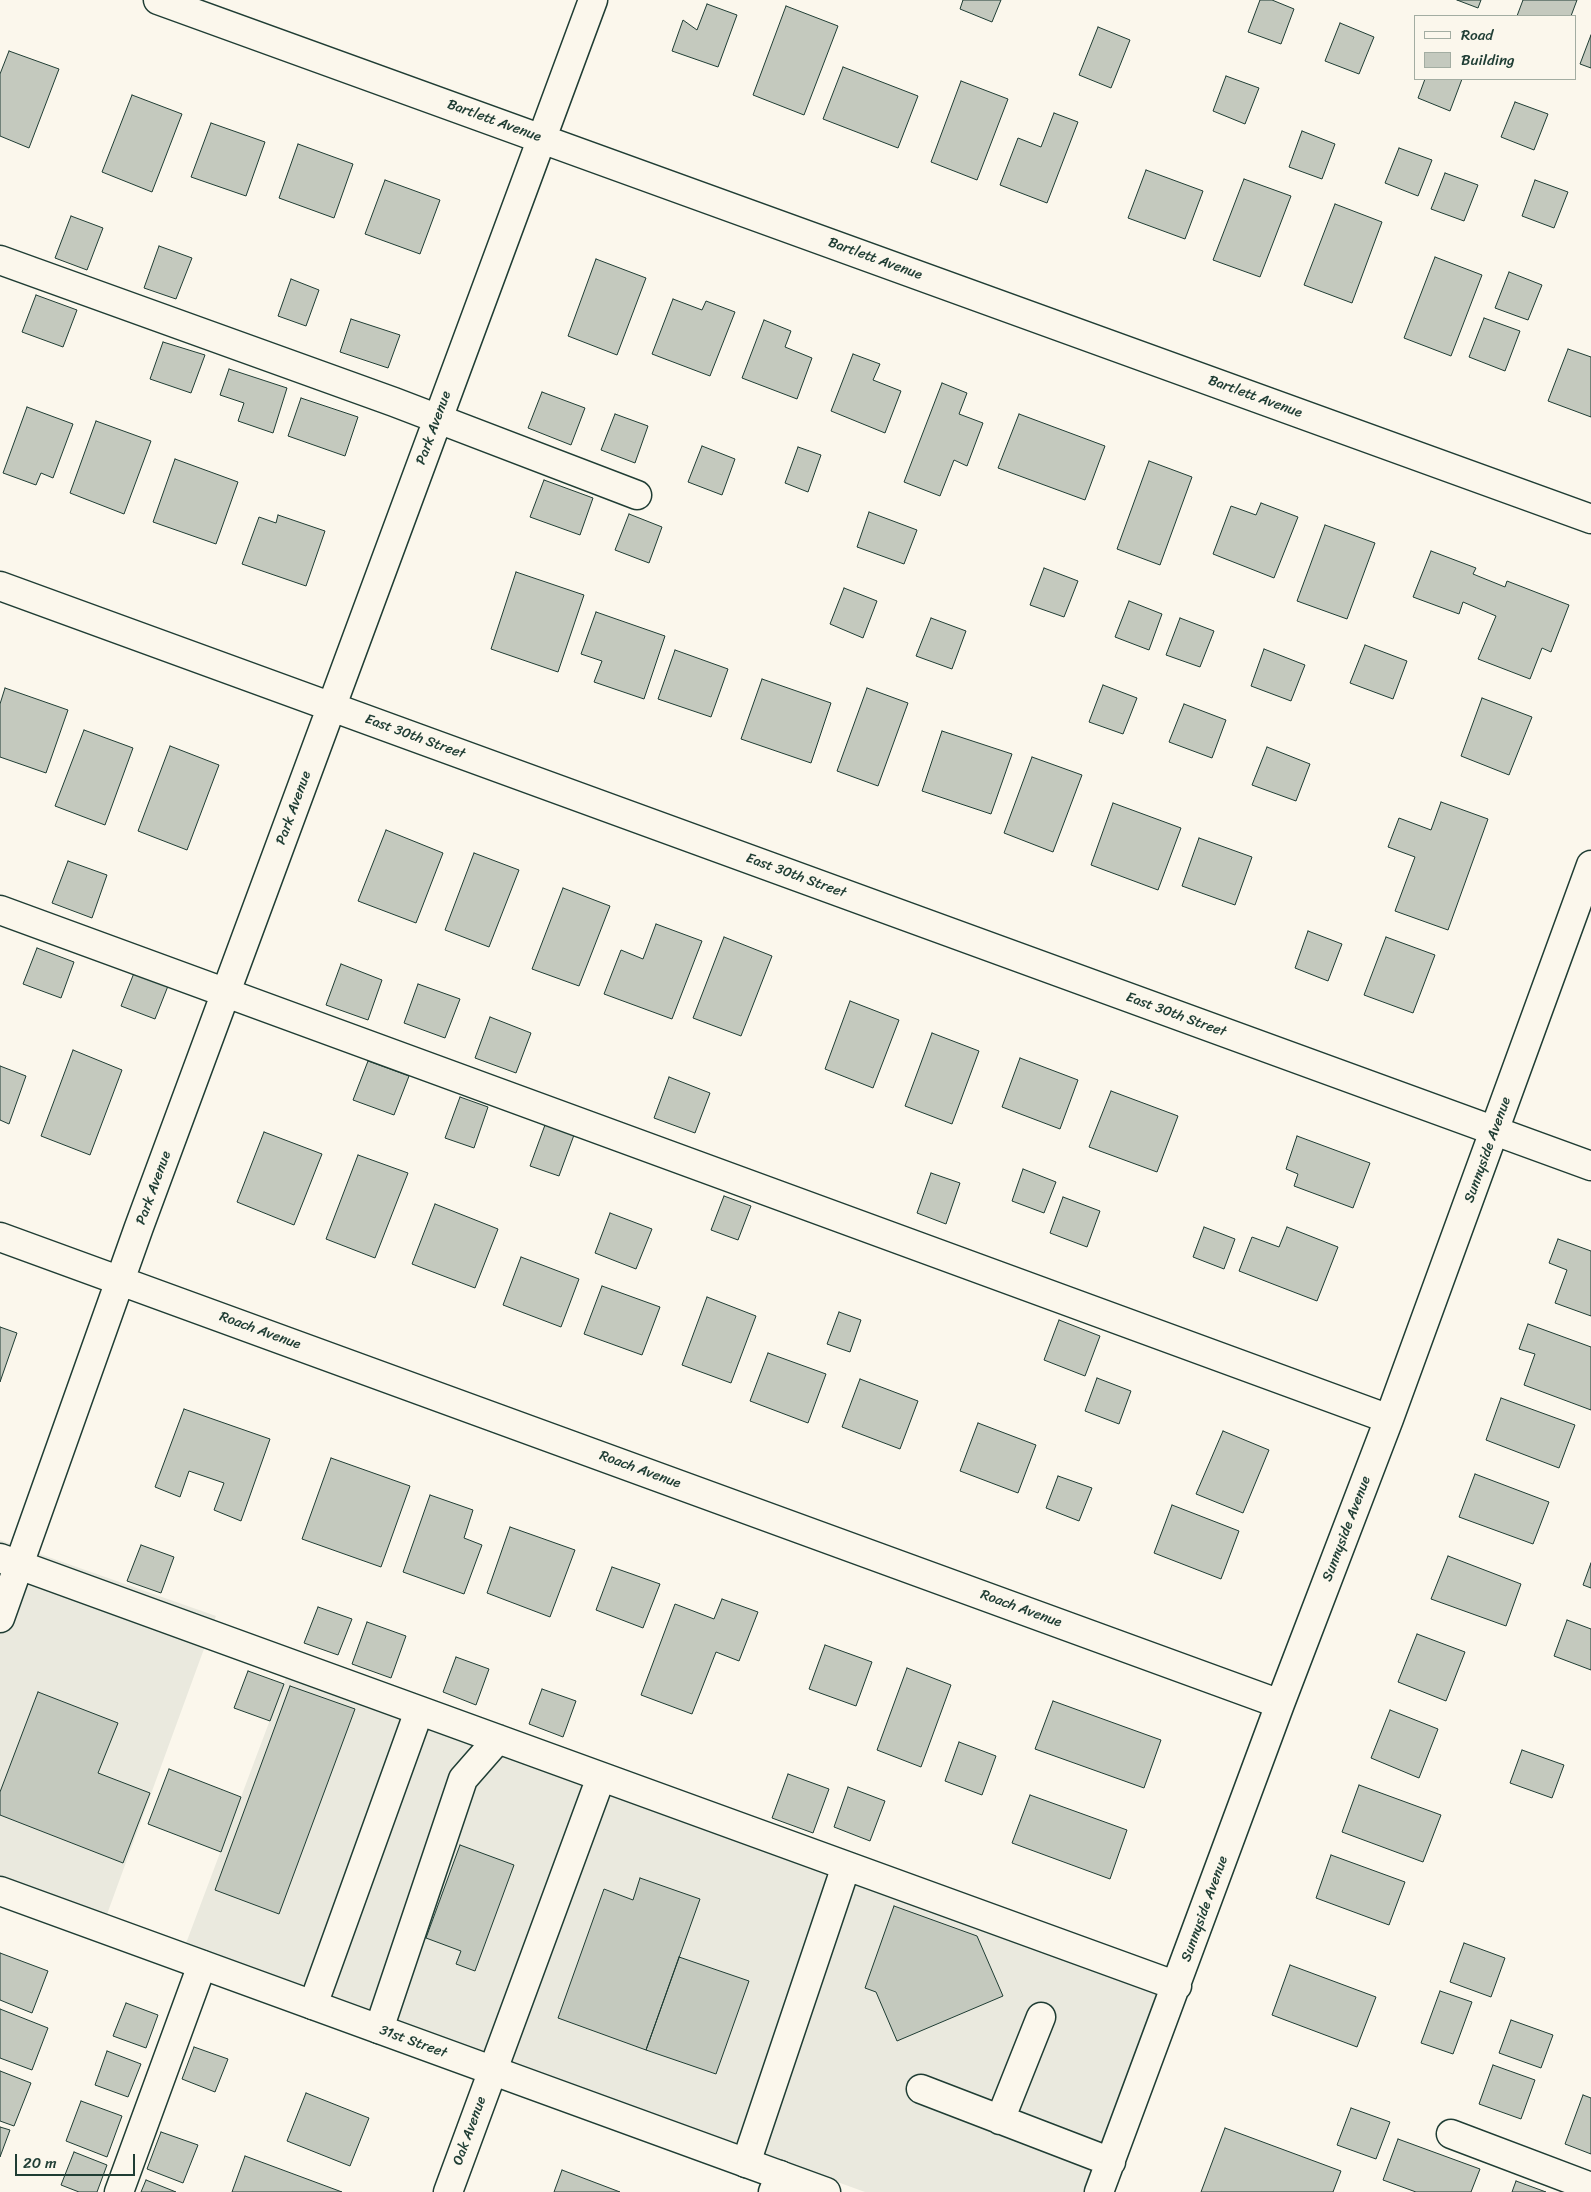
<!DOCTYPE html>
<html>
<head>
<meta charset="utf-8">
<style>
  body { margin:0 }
  #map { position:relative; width:1591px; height:2192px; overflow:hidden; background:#fbf7ec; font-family:Sriracha,sans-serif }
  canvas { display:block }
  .legend { position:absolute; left:1414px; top:15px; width:162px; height:65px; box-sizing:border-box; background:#fbf7ec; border:1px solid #a3ada2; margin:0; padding:6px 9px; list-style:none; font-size:15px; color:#1f3d34 }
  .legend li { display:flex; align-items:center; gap:10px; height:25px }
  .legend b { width:25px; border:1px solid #a3ada2 }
  .scale { position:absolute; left:15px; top:2154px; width:120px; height:22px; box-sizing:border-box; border:2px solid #1f3d34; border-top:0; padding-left:6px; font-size:15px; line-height:18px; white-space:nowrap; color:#1f3d34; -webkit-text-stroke:4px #fbf7ec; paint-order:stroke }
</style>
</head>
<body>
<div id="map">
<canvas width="1591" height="2192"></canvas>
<ul class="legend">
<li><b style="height:6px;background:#fbf7ec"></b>Road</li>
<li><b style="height:14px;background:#c4c9be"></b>Building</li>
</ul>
<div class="scale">20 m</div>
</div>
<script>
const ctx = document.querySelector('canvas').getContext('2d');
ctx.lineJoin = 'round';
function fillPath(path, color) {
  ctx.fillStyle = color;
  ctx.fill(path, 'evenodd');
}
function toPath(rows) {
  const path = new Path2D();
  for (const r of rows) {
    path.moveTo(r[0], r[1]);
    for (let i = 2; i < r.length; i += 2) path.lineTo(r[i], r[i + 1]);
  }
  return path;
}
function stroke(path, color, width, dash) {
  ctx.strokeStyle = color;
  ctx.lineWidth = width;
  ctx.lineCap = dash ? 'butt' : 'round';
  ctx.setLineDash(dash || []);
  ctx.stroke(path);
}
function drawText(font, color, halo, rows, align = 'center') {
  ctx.font = font + ' Sriracha,sans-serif';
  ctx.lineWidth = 4;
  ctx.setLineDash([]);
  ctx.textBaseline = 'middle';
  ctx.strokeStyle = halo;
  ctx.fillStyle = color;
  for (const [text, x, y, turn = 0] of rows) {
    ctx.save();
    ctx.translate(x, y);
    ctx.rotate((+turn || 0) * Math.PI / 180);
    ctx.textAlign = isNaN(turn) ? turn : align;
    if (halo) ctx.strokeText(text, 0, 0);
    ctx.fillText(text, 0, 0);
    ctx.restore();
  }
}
const built = toPath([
  [0,1540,216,1616,106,1917,0,1878],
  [294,1656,1192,1981,1115,2192,865,2192,185,1946]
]);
const building = toPath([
  [963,0,1001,0,992,22,960,9,963,0],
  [1260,0,1272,0,1294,9,1281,44,1248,32,1260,0],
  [1457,0,1481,0,1478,8,1457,0],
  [1523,0,1577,0,1571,16,1517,16,1523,0],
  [707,4,737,15,718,67,672,51,683,20,697,30,707,4],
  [786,6,838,26,804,115,753,95,786,6],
  [1340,23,1374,37,1359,74,1325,61,1340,23],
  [1098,27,1130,40,1111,88,1079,75,1098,27],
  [1591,35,1591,68,1580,64,1591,35],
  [9,51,59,69,29,148,0,136,0,74,9,51],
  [843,67,918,96,898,148,823,119,843,67],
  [1226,76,1259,88,1245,124,1213,111,1226,76],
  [1425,79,1462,79,1450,111,1418,98,1425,79],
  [961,81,1008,99,977,180,931,162,961,81],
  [132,95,182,114,152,192,102,172,132,95],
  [1515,102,1548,114,1534,150,1501,137,1515,102],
  [1054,113,1078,122,1047,203,1000,185,1018,138,1041,147,1054,113],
  [211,123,265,142,246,196,191,177,211,123],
  [1302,131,1335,144,1322,179,1289,167,1302,131],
  [298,144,353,164,334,218,279,198,298,144],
  [1399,148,1432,160,1418,196,1385,183,1399,148],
  [1146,170,1203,191,1185,239,1128,218,1146,170],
  [1445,173,1478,185,1464,221,1431,209,1445,173],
  [1244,179,1291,196,1260,277,1213,260,1244,179],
  [385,180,440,200,420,254,365,234,385,180],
  [1535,180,1568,192,1554,228,1522,216,1535,180],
  [1335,204,1382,222,1352,303,1304,285,1335,204],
  [71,216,103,228,87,270,55,258,71,216],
  [159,246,192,258,176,299,144,288,159,246],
  [1435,257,1482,275,1451,356,1404,338,1435,257],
  [596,259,646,278,617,355,568,336,596,259],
  [1509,272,1542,285,1528,320,1495,308,1509,272],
  [291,279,319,290,306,326,278,316,291,279],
  [36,295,77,310,63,347,22,332,36,295],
  [673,299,702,310,706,301,735,312,710,376,652,354,673,299],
  [1484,318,1520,331,1505,371,1469,357,1484,318],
  [351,319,400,335,388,368,340,352,351,319],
  [764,320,791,331,785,347,812,358,797,399,742,378,764,320],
  [163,342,205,355,191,393,150,379,163,342],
  [1568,349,1591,357,1591,417,1548,401,1568,349],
  [853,354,880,364,873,380,901,391,885,433,831,411,853,354],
  [229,369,287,388,273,433,238,421,244,403,220,395,229,369],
  [942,383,967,393,959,414,983,423,967,466,954,460,940,496,904,482,942,383],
  [542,392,585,408,571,445,528,428,542,392],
  [301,398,358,417,345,456,288,436,301,398],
  [27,407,73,424,53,478,41,473,36,485,3,473,27,407],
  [615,414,648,426,635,463,601,450,615,414],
  [1019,414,1105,446,1085,500,998,468,1019,414],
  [96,421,151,441,124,514,70,493,96,421],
  [702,446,735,459,722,495,688,482,702,446],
  [798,447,821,455,808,492,785,483,798,447],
  [175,459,238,482,216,544,153,522,175,459],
  [1149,461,1192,477,1160,565,1117,549,1149,461],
  [544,480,593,498,580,535,530,517,544,480],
  [1261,503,1298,517,1274,578,1213,554,1231,506,1256,515,1261,503],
  [869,512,917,530,904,564,857,547,869,512],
  [629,514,662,527,649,563,615,550,629,514],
  [278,515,325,531,306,586,242,564,259,517,276,523,278,515],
  [1325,525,1375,543,1347,619,1297,601,1325,525],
  [1431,551,1476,568,1473,574,1505,587,1507,581,1569,605,1551,652,1542,648,1530,679,1478,659,1496,616,1463,602,1459,614,1413,597,1431,551],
  [1044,568,1078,581,1064,617,1030,605,1044,568],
  [516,572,584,595,558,672,491,649,516,572],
  [844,588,877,601,863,638,830,624,844,588],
  [1129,601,1162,614,1149,650,1115,637,1129,601],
  [596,612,665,636,644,699,594,682,602,661,581,654,596,612],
  [931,618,966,631,952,669,916,656,931,618],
  [1180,618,1214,631,1200,667,1166,655,1180,618],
  [1365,645,1407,661,1393,699,1350,683,1365,645],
  [1264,649,1305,665,1291,701,1251,686,1264,649],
  [675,650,728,669,711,717,658,699,675,650],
  [762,679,831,703,811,763,741,739,762,679],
  [1103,685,1137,698,1123,734,1089,722,1103,685],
  [5,688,68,710,46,773,0,757,0,704,5,688],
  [867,688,908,703,878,786,837,771,867,688],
  [1482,698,1532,717,1509,775,1461,756,1482,698],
  [1184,704,1226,720,1212,758,1169,742,1184,704],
  [84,730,133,748,105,825,55,806,84,730],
  [942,731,1012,754,991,814,922,791,942,731],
  [170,746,219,765,187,850,138,831,170,746],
  [1267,747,1310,764,1296,801,1252,785,1267,747],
  [1032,757,1082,775,1053,852,1004,833,1032,757],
  [1441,802,1488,819,1448,930,1395,911,1415,857,1388,847,1399,818,1431,830,1441,802],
  [1113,803,1181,828,1158,890,1091,865,1113,803],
  [386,830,443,853,416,923,358,901,386,830],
  [1199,838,1252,857,1235,905,1182,886,1199,838],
  [474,853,519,870,489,947,445,930,474,853],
  [68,861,107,875,92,918,52,903,68,861],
  [563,888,610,906,579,986,532,969,563,888],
  [656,924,702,941,672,1019,604,994,621,950,643,959,656,924],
  [1308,931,1342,944,1328,981,1295,968,1308,931],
  [724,937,772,956,741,1036,693,1018,724,937],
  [1386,937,1435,955,1413,1013,1364,995,1386,937],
  [37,948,74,962,61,998,23,984,37,948],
  [341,964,382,980,368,1020,326,1005,341,964],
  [134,973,168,986,155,1019,121,1006,134,973],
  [418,984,460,999,445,1038,404,1023,418,984],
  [850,1001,899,1020,873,1088,825,1069,850,1001],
  [490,1017,531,1033,516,1073,475,1058,490,1017],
  [932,1033,979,1051,952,1124,905,1106,932,1033],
  [73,1050,122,1070,90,1155,41,1136,73,1050],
  [1020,1058,1078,1080,1060,1129,1002,1107,1020,1058],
  [368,1061,409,1076,394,1115,353,1100,368,1061],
  [0,1066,26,1076,9,1124,0,1120,0,1066],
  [669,1077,710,1093,695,1133,654,1118,669,1077],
  [1111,1091,1178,1116,1157,1172,1089,1147,1111,1091],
  [460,1097,488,1107,474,1148,445,1138,460,1097],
  [545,1125,574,1135,559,1176,530,1166,545,1125],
  [264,1132,322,1154,294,1225,237,1202,264,1132],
  [1297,1136,1370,1163,1353,1208,1294,1186,1298,1174,1286,1169,1297,1136],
  [358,1155,408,1173,375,1258,326,1239,358,1155],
  [1023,1169,1056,1182,1044,1213,1012,1201,1023,1169],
  [931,1173,960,1183,946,1224,917,1213,931,1173],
  [724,1196,751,1206,738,1240,711,1230,724,1196],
  [1063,1197,1100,1211,1087,1247,1050,1233,1063,1197],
  [435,1204,498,1229,475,1288,412,1264,435,1204],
  [610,1213,652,1229,636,1269,595,1253,610,1213],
  [1204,1227,1235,1239,1224,1269,1193,1257,1204,1227],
  [1287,1227,1338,1247,1317,1301,1239,1271,1252,1237,1279,1247,1287,1227],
  [1558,1239,1591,1251,1591,1316,1555,1303,1567,1270,1549,1263,1558,1239],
  [521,1257,579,1279,561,1327,503,1305,521,1257],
  [602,1286,660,1307,642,1355,584,1334,602,1286],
  [707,1297,756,1316,731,1383,682,1365,707,1297],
  [839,1312,861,1320,850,1352,827,1344,839,1312],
  [1059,1320,1100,1336,1085,1376,1044,1360,1059,1320],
  [1528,1324,1591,1347,1591,1410,1524,1385,1535,1354,1519,1349,1528,1324],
  [0,1327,17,1333,0,1382,0,1327],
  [768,1353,826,1374,808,1423,750,1401,768,1353],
  [1097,1378,1131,1391,1119,1424,1085,1411,1097,1378],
  [860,1379,918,1401,900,1449,842,1427,860,1379],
  [1501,1398,1575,1425,1559,1468,1486,1440,1501,1398],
  [184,1409,270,1439,241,1521,214,1510,224,1483,189,1471,180,1497,155,1487,184,1409],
  [978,1423,1036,1445,1018,1493,960,1471,978,1423],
  [1223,1431,1269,1450,1243,1513,1196,1494,1223,1431],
  [331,1458,410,1486,381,1567,302,1539,331,1458],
  [1475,1474,1549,1502,1533,1544,1459,1517,1475,1474],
  [1058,1476,1092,1488,1079,1521,1046,1508,1058,1476],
  [430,1495,473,1510,464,1538,482,1545,464,1594,403,1572,430,1495],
  [1172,1505,1239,1531,1221,1579,1154,1553,1172,1505],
  [510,1527,575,1550,550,1617,487,1593,510,1527],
  [141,1545,174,1557,161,1593,127,1581,141,1545],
  [1448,1556,1521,1584,1506,1626,1431,1599,1448,1556],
  [1591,1563,1591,1588,1583,1585,1591,1563],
  [612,1567,660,1584,643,1628,596,1610,612,1567],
  [722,1599,758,1612,739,1661,716,1652,692,1714,641,1695,675,1604,714,1619,722,1599],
  [318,1607,352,1619,338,1655,304,1643,318,1607],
  [1567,1620,1591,1629,1591,1670,1554,1656,1567,1620],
  [367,1622,406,1636,391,1678,352,1664,367,1622],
  [1417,1634,1465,1652,1446,1701,1398,1682,1417,1634],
  [825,1645,872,1662,856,1706,809,1689,825,1645],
  [456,1657,489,1669,476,1705,443,1692,456,1657],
  [907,1668,951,1685,921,1767,877,1750,907,1668],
  [248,1671,284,1684,270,1721,234,1708,248,1671],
  [290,1686,355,1709,279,1914,215,1890,290,1686],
  [542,1689,576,1701,563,1737,529,1724,542,1689],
  [38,1692,118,1723,98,1773,150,1793,123,1863,0,1815,0,1792,38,1692],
  [1053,1701,1161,1740,1144,1788,1035,1749,1053,1701],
  [1390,1710,1438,1729,1419,1778,1371,1758,1390,1710],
  [959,1742,996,1756,982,1795,945,1781,959,1742],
  [1522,1750,1564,1765,1552,1798,1510,1783,1522,1750],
  [169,1769,241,1797,221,1852,148,1824,169,1769],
  [788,1774,829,1789,813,1833,772,1818,788,1774],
  [1359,1785,1441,1815,1423,1862,1342,1832,1359,1785],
  [848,1787,885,1801,870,1841,834,1827,848,1787],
  [1030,1795,1127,1830,1110,1879,1012,1843,1030,1795],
  [460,1845,514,1865,475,1971,456,1964,461,1951,426,1938,460,1845],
  [1331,1855,1405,1882,1389,1925,1316,1898,1331,1855],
  [640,1878,700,1899,646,2050,558,2018,604,1889,633,1900,640,1878],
  [894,1906,977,1936,1003,1996,897,2041,876,1992,865,1988,894,1906],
  [1464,1943,1505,1958,1491,1997,1450,1982,1464,1943],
  [0,1953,48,1971,32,2013,0,2000,0,1953],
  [679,1957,749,1981,716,2074,646,2050,679,1957],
  [1290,1965,1376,1997,1357,2047,1272,2015,1290,1965],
  [1440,1991,1472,2002,1453,2054,1421,2043,1440,1991],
  [126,2003,158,2015,146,2048,113,2036,126,2003],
  [0,2009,48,2028,32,2070,0,2058,0,2009],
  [1511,2020,1553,2035,1541,2068,1499,2053,1511,2020],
  [194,2047,228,2059,215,2092,182,2079,194,2047],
  [107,2051,141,2064,128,2097,95,2085,107,2051],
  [1493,2065,1535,2080,1521,2119,1479,2104,1493,2065],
  [0,2071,31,2083,14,2126,0,2121,0,2071],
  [306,2093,369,2118,350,2166,287,2141,306,2093],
  [1583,2095,1591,2098,1591,2154,1565,2144,1583,2095],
  [81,2101,122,2116,107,2157,66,2141,81,2101],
  [1351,2108,1390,2122,1376,2159,1337,2145,1351,2108],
  [0,2127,10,2130,0,2157,0,2127],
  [1225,2128,1341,2171,1333,2192,1201,2192,1225,2128],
  [161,2132,198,2145,183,2183,147,2169,161,2132],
  [1398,2139,1480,2169,1471,2192,1416,2192,1383,2180,1398,2139],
  [74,2152,107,2165,97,2192,79,2192,61,2185,74,2152],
  [245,2156,342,2192,232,2192,245,2156],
  [562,2170,620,2192,554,2192,562,2170],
  [146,2180,176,2192,141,2192,146,2180],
  [1516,2181,1546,2192,1512,2192,1516,2181]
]);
const minor = toPath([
  [158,0,1591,519],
  [0,260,394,402,637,495],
  [0,586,1591,1166],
  [0,910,1389,1419],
  [0,1237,1280,1704],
  [0,1558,1177,1986],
  [0,1618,139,1227,593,0],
  [313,2005,419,1711],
  [379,2029,463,1779,498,1739],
  [921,2089,1111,2162],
  [1000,2120,1041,2017],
  [1451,2134,1591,2187],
  [746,2163,846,1866],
  [119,2192,202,1965],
  [448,2192,601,1777],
  [773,2192,780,2175],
  [1099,2192,1280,1704,1389,1419,1591,865]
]);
const major = toPath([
  [0,1891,826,2192]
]);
const streetNames = [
  ["Bartlett Avenue",494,121,20],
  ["Bartlett Avenue",875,259,20],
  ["Bartlett Avenue",1255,397,20],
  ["Park Avenue",434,428,-70],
  ["East 30th Street",415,737,20],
  ["Park Avenue",294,808,-70],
  ["East 30th Street",796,876,20],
  ["East 30th Street",1176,1015,20],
  ["Sunnyside Avenue",1488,1150,-70],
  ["Park Avenue",154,1188,-70],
  ["Roach Avenue",260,1331,20],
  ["Roach Avenue",640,1470,20],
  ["Sunnyside Avenue",1347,1529,-69],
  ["Roach Avenue",1021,1609,20],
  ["Sunnyside Avenue",1205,1909,-70],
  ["31st Street",413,2042,20],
  ["Oak Avenue",470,2131,-70]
];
fillPath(built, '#eae9de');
fillPath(building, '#c4c9be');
stroke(building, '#1f3d34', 1);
stroke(minor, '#1f3d34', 31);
stroke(major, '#1f3d34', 31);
stroke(minor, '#fbf7ec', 28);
stroke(major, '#fbf7ec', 28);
drawText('14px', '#1f3d34', '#fbf7ec', streetNames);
</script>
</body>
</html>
